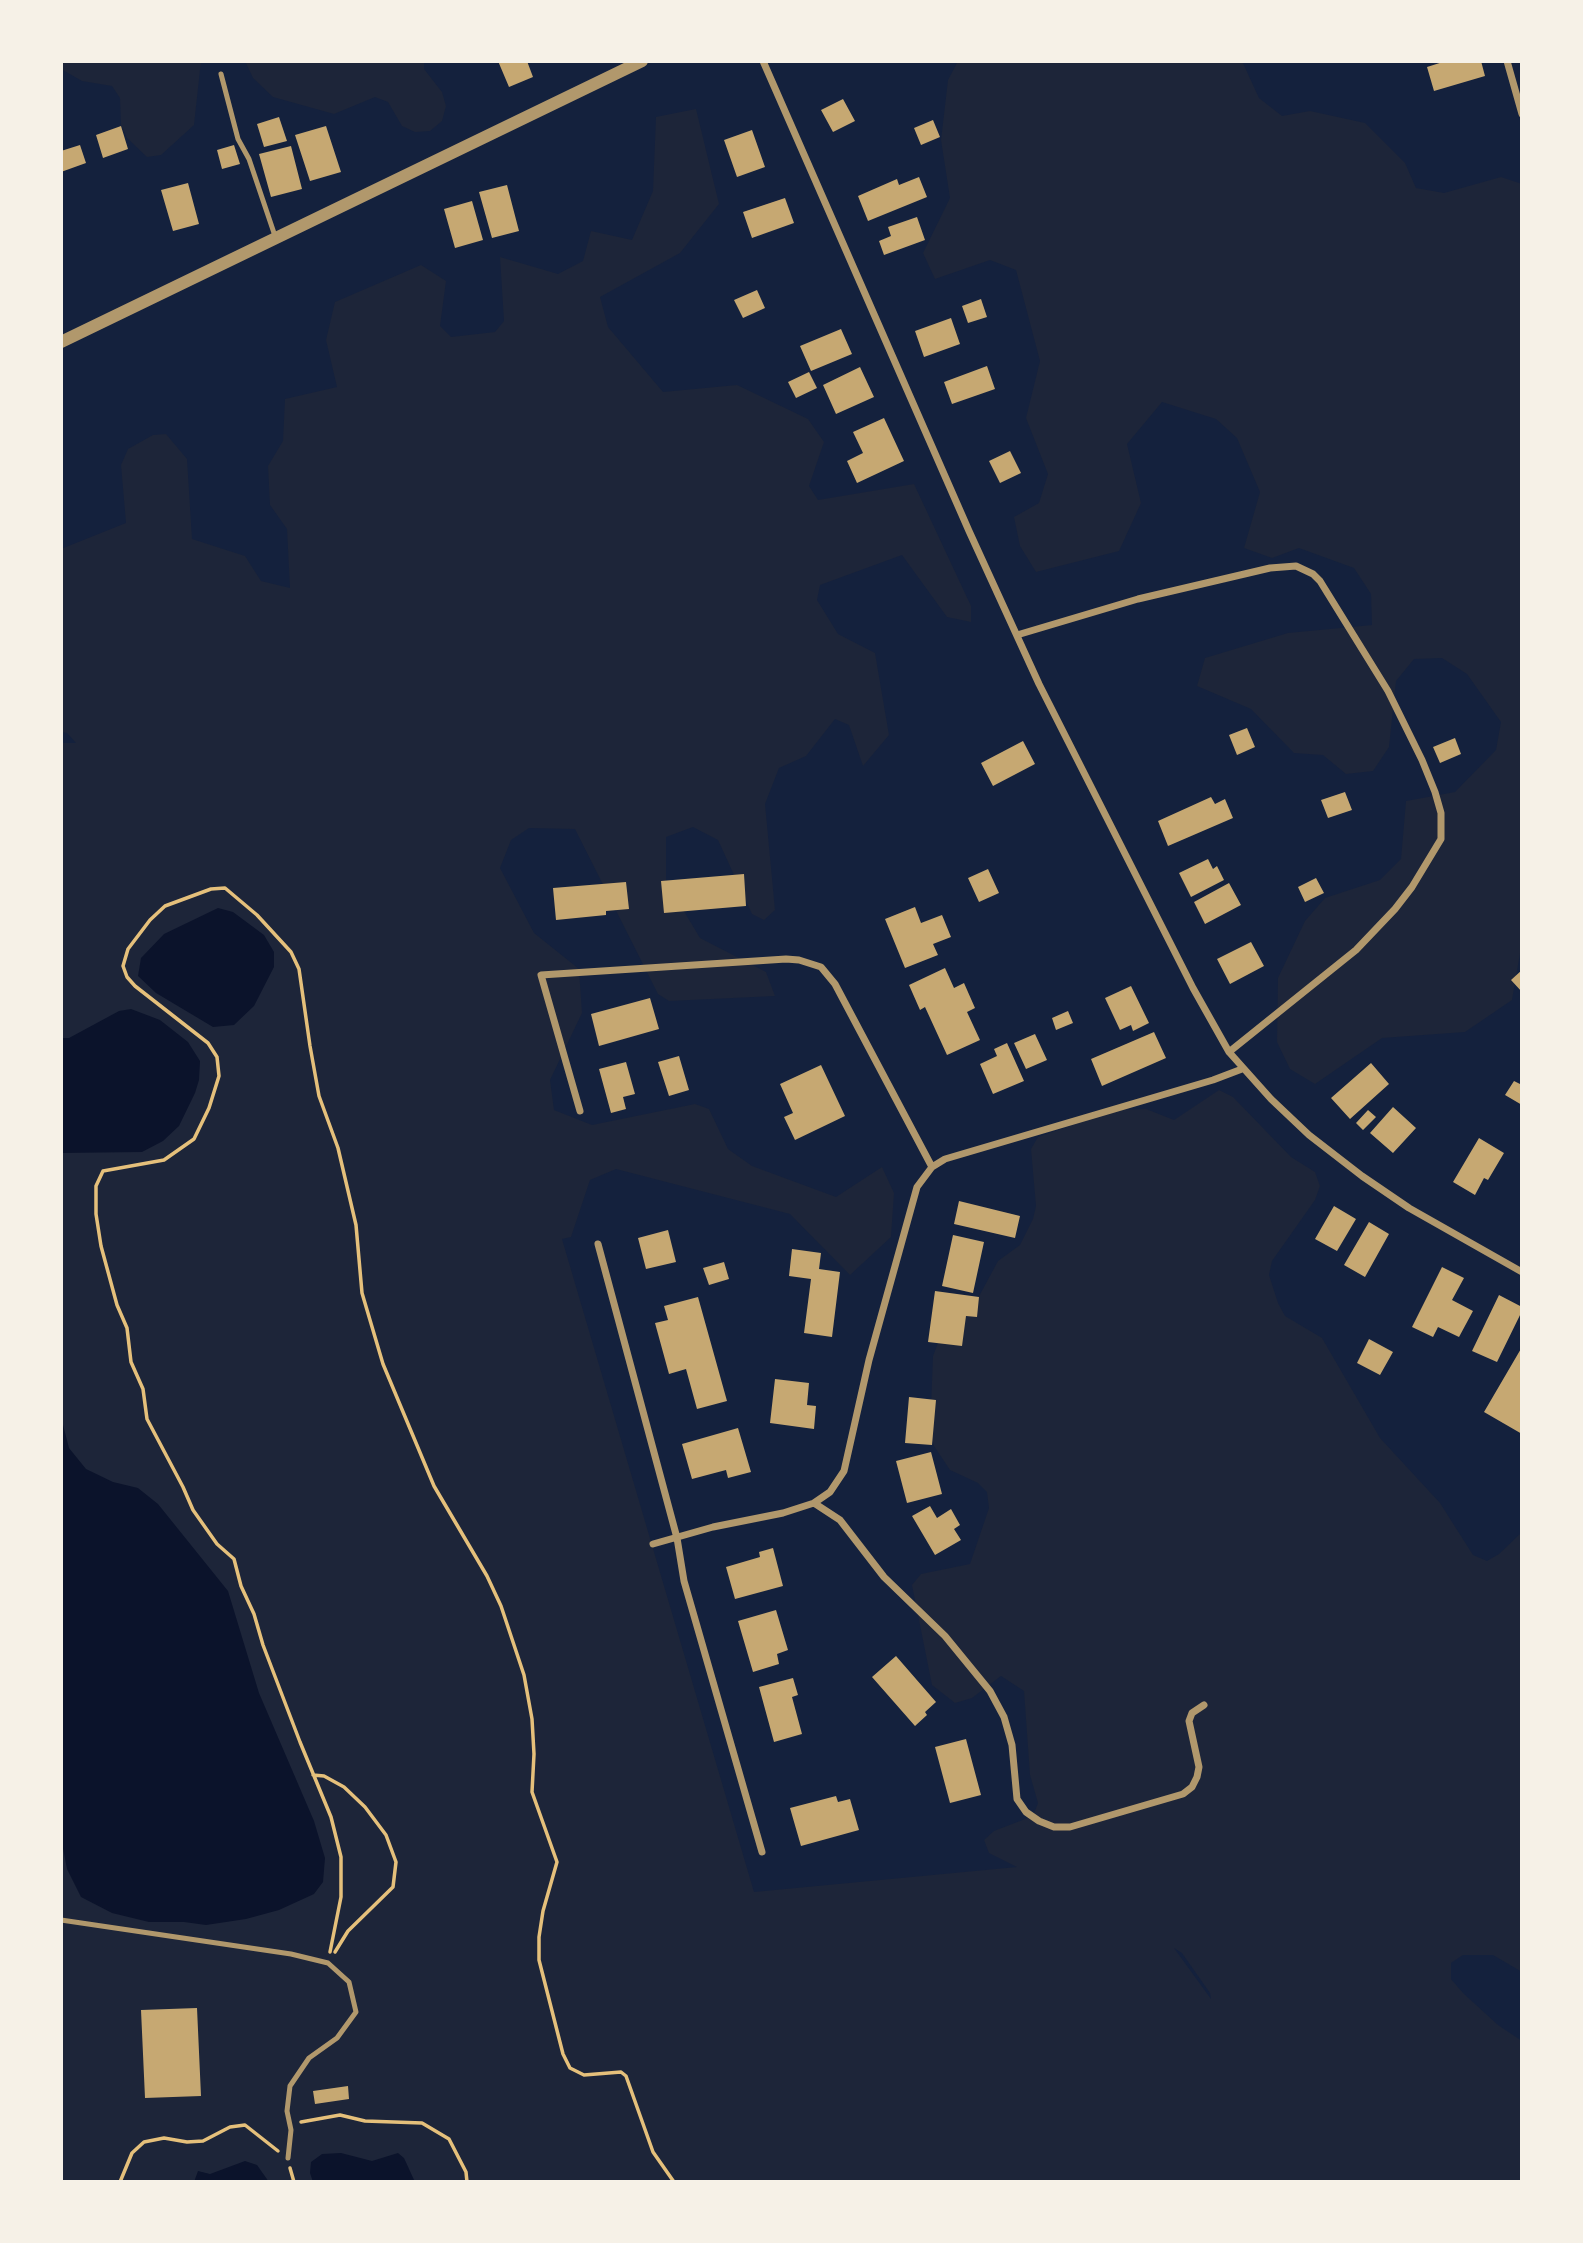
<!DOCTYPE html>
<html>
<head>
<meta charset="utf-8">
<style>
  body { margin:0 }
  #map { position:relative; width:1583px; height:2243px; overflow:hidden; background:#14213d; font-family:"Public Sans",sans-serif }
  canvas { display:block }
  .frame { position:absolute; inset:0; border:63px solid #f6f1e7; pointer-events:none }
</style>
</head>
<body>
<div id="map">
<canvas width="1583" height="2243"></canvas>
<div class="frame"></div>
</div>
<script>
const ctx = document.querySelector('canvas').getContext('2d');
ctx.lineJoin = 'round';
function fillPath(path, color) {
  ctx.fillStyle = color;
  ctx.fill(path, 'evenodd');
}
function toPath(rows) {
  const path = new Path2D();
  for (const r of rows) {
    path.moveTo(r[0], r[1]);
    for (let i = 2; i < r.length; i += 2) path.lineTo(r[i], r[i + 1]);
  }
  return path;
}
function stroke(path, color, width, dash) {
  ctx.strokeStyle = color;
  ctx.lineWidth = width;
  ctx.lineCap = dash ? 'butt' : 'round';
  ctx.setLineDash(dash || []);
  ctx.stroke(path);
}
const green = toPath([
  [61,61,201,61,194,125,161,155,147,157,127,138,121,125,120,98,112,86,82,81,61,69],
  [245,61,424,61,424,69,442,92,446,106,442,121,430,131,415,132,402,126,388,102,375,97,334,114,273,97,253,78],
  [958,61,1242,61,1259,98,1282,116,1310,111,1365,123,1405,163,1416,188,1444,193,1501,177,1522,184,1522,942,1512,1000,1465,1032,1382,1038,1315,1084,1290,1069,1277,1042,1278,978,1305,921,1325,898,1380,880,1401,859,1406,801,1455,792,1496,750,1501,722,1467,674,1442,658,1414,659,1396,681,1389,747,1373,771,1346,774,1323,755,1294,753,1251,709,1197,686,1205,658,1288,633,1372,625,1371,594,1354,568,1299,548,1272,558,1244,548,1260,492,1237,438,1216,419,1162,402,1127,444,1141,503,1119,551,1036,572,1020,546,1014,517,1039,503,1048,474,1026,418,1040,361,1016,270,990,260,935,279,923,253,950,198,941,140,948,80],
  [696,109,719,204,680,253,600,297,608,327,663,392,737,385,808,419,824,442,809,486,818,500,914,484,971,606,971,622,947,617,902,555,820,585,817,600,838,634,875,653,889,735,863,766,849,725,835,719,806,756,779,768,765,804,775,910,764,920,752,914,718,840,693,827,666,837,666,881,700,938,766,972,775,996,669,1001,658,994,575,829,529,828,511,840,500,868,534,933,579,969,582,1013,550,1080,554,1110,592,1125,695,1104,709,1109,728,1149,752,1166,836,1197,882,1167,894,1193,891,1237,850,1275,790,1214,616,1169,590,1180,571,1237,562,1239,754,1892,1017,1867,989,1853,984,1840,994,1831,1033,1816,1038,1803,1030,1775,1024,1691,1001,1676,972,1698,955,1703,932,1685,912,1585,921,1574,970,1564,989,1508,987,1492,978,1483,950,1470,934,1446,930,1433,933,1356,938,1343,977,1300,998,1261,1020,1245,1033,1219,1036,1206,1031,1149,1038,1137,1116,1110,1146,1109,1174,1120,1219,1090,1233,1097,1291,1157,1315,1172,1320,1186,1315,1200,1272,1261,1269,1275,1278,1303,1285,1316,1322,1338,1380,1438,1440,1503,1473,1555,1487,1561,1499,1554,1522,1532,1522,1972,1493,1955,1463,1955,1451,1963,1451,1979,1463,1993,1498,2025,1522,2041,1522,2182,61,2182,61,743,76,743,67,733,61,732,61,549,126,523,121,465,128,449,153,435,166,434,187,459,192,539,245,556,261,581,290,588,287,529,270,505,268,466,283,441,285,399,337,387,326,340,335,302,421,265,446,281,440,326,451,337,495,332,504,321,500,257,558,274,583,261,591,231,632,240,653,191,656,117],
  [1174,1948,1182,1953,1210,1993,1211,1999]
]);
const water = toPath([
  [218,908,233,912,264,935,274,952,274,967,254,1006,234,1025,213,1027,156,993,138,976,141,958,164,934],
  [131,1009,160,1020,188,1042,200,1061,199,1080,195,1093,179,1126,163,1141,142,1152,61,1153,61,1038,69,1038,119,1011],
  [61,1417,69,1448,86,1469,113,1482,138,1488,158,1504,228,1591,259,1693,314,1821,325,1858,323,1882,314,1894,279,1910,246,1919,206,1925,184,1922,149,1922,112,1913,81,1897,67,1869,61,1838],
  [341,2153,372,2161,398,2153,404,2158,415,2182,313,2182,310,2173,311,2162,322,2154],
  [245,2161,257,2165,269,2182,194,2182,198,2171,210,2174]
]);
const building = toPath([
  [498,61,527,61,533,77,509,87],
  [1446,61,1481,61,1485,76,1434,91,1427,67],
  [843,99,855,121,833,132,821,110],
  [279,117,287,141,264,147,257,124],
  [933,120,940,137,921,145,914,128],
  [121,126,128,149,103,158,96,135],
  [326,126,341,172,310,181,295,135],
  [752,130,765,167,737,177,724,140],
  [80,145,86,163,61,172,61,151],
  [234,145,240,164,222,169,217,150],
  [291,146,302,189,271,197,259,154],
  [919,177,927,197,868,221,858,196,897,179,899,185],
  [188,183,199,224,173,231,161,190],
  [507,185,519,231,492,238,479,192],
  [785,198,794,223,752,238,743,212],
  [472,201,483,240,455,248,444,209],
  [917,217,925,240,884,255,879,241,891,236,888,227],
  [757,290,765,308,743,318,734,300],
  [981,299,987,317,968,323,962,306],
  [951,318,960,344,924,357,915,331],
  [841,329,852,354,811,371,800,346],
  [987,366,995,389,952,404,944,382],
  [860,367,874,397,836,414,823,385],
  [809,372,817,388,796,398,788,382],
  [884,418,904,461,857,483,847,461,863,453,853,432],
  [1010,451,1021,473,1000,483,989,461],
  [1247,728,1255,747,1237,755,1229,735],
  [1455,738,1461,754,1440,763,1433,747],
  [1023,741,1035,764,993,786,981,763],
  [1345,792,1352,810,1328,818,1321,800],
  [1211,797,1215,804,1225,799,1233,818,1168,846,1158,821],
  [1208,859,1213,869,1217,866,1224,880,1191,897,1179,873],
  [988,869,999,893,979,902,968,878],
  [744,874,746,906,664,913,661,881],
  [1316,878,1324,893,1305,902,1298,887],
  [626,882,629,909,606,911,606,915,556,920,553,888],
  [1229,883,1241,905,1205,924,1194,902],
  [915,907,921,923,942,915,951,937,933,944,938,955,905,968,885,919],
  [1251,942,1264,966,1230,984,1217,959],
  [945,968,954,988,964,983,975,1008,967,1012,980,1040,947,1055,925,1007,920,1010,909,985],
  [1522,970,1522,992,1511,980],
  [1131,986,1149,1023,1133,1031,1131,1025,1120,1030,1105,998],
  [650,998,659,1029,599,1046,591,1014],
  [1068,1011,1073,1023,1056,1030,1052,1018],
  [1154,1032,1166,1058,1102,1086,1091,1059],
  [1035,1034,1047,1060,1026,1069,1014,1043],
  [1007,1043,1024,1081,993,1094,980,1064,997,1056,994,1049],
  [679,1056,689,1090,669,1096,658,1062],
  [626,1062,635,1094,623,1097,626,1109,611,1113,599,1069],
  [1371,1063,1389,1084,1350,1119,1331,1098],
  [821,1065,845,1116,795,1140,784,1117,793,1113,780,1084],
  [1514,1081,1522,1085,1522,1105,1505,1095],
  [1393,1107,1416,1128,1393,1153,1370,1133],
  [1368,1110,1376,1117,1363,1130,1356,1123],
  [1479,1138,1504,1153,1488,1180,1484,1178,1475,1195,1453,1182],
  [959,1201,1020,1216,1015,1238,954,1224],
  [1334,1206,1356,1219,1337,1251,1315,1239],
  [1369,1222,1389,1234,1365,1277,1344,1265],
  [668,1230,676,1262,646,1269,638,1238],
  [953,1235,984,1242,973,1293,942,1286],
  [792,1249,821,1253,819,1269,840,1272,832,1337,804,1333,811,1279,789,1276],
  [724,1262,729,1279,709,1285,703,1268],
  [1442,1267,1464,1278,1452,1300,1473,1311,1459,1337,1438,1327,1433,1337,1412,1327],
  [935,1291,979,1297,977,1317,966,1316,962,1346,928,1342],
  [1499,1295,1522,1307,1522,1311,1497,1362,1472,1351],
  [698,1297,727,1401,697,1409,686,1369,669,1374,655,1323,668,1320,664,1306],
  [1369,1339,1393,1352,1380,1375,1357,1363],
  [1522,1347,1522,1434,1484,1412],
  [775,1379,809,1383,807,1405,816,1406,814,1429,770,1423],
  [909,1397,936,1400,932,1445,905,1443],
  [738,1428,751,1472,728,1478,726,1470,692,1479,682,1444],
  [931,1452,942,1494,907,1503,896,1461],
  [930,1506,937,1518,951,1509,960,1525,954,1529,961,1540,935,1555,912,1516],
  [773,1548,783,1586,735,1599,726,1567,760,1557,759,1552],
  [776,1610,788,1650,777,1654,779,1664,753,1672,738,1621],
  [896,1656,936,1702,925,1712,927,1715,915,1726,872,1677],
  [793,1678,798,1695,792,1697,802,1734,774,1742,759,1687],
  [966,1739,981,1795,950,1803,935,1747],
  [836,1796,838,1802,850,1799,859,1830,801,1846,790,1808],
  [197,2008,201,2096,145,2098,141,2010],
  [348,2086,349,2099,315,2104,313,2091]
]);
const path = toPath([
  [313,1775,324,1776,344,1787,365,1807,386,1835,396,1862,393,1887,348,1931,335,1952],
  [330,1952,341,1897,341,1857,331,1817,300,1742,263,1645,254,1614,241,1586,234,1559,217,1544,193,1510,183,1487,147,1419,143,1389,131,1362,127,1328,117,1305,101,1246,96,1214,96,1186,103,1171,164,1160,194,1139,209,1108,219,1076,217,1057,208,1043,135,986,127,977,123,966,128,949,150,920,165,906,211,889,225,888,257,915,291,952,299,969,310,1046,319,1096,338,1148,356,1225,362,1293,383,1364,434,1486,487,1576,501,1606,524,1675,532,1719,534,1754,532,1792,557,1862,543,1911,539,1937,539,1960,563,2054,570,2068,584,2075,621,2072,626,2076,653,2152,674,2182],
  [301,2122,340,2115,365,2121,422,2123,449,2139,466,2172,467,2182],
  [290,2168,294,2182],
  [120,2182,132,2153,144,2142,164,2138,187,2142,203,2141,230,2127,245,2125,278,2151]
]);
const service = toPath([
  [221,74,238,139,249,159,275,236],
  [61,1920,291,1954,328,1963,349,1982,356,2012,337,2038,309,2058,290,2086,287,2111,291,2130,288,2158]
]);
const minor = toPath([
  [763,61,969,531,1039,684,1193,988,1229,1052,1271,1099,1309,1135,1362,1176,1409,1208,1522,1272],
  [1507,61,1522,114],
  [1017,635,1138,599,1270,568,1296,566,1313,574,1320,581,1388,691,1422,760,1435,792,1441,813,1441,839,1412,887,1395,909,1356,950,1229,1052],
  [580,1111,541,975,786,959,799,960,821,967,835,984,932,1167],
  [598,1244,677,1538,684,1581,762,1852],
  [814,1503,840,1520,884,1577,945,1636,990,1691,1004,1717,1012,1745,1017,1799,1026,1812,1039,1821,1054,1827,1070,1827,1183,1794,1192,1787,1197,1777,1199,1767,1189,1721,1192,1713,1204,1705],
  [653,1544,713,1527,783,1513,814,1503,830,1492,844,1471,869,1360,917,1187,932,1167,945,1159,1213,1080,1242,1069]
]);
const tertiary = toPath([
  [61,342,642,61]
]);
fillPath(green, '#1d2539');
fillPath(water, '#0b132b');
fillPath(building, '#c6a872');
stroke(path, '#e5c07b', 3.5);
stroke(service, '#b1986c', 5);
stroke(minor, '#b1986c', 7);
stroke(tertiary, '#b1986c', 12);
</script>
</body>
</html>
